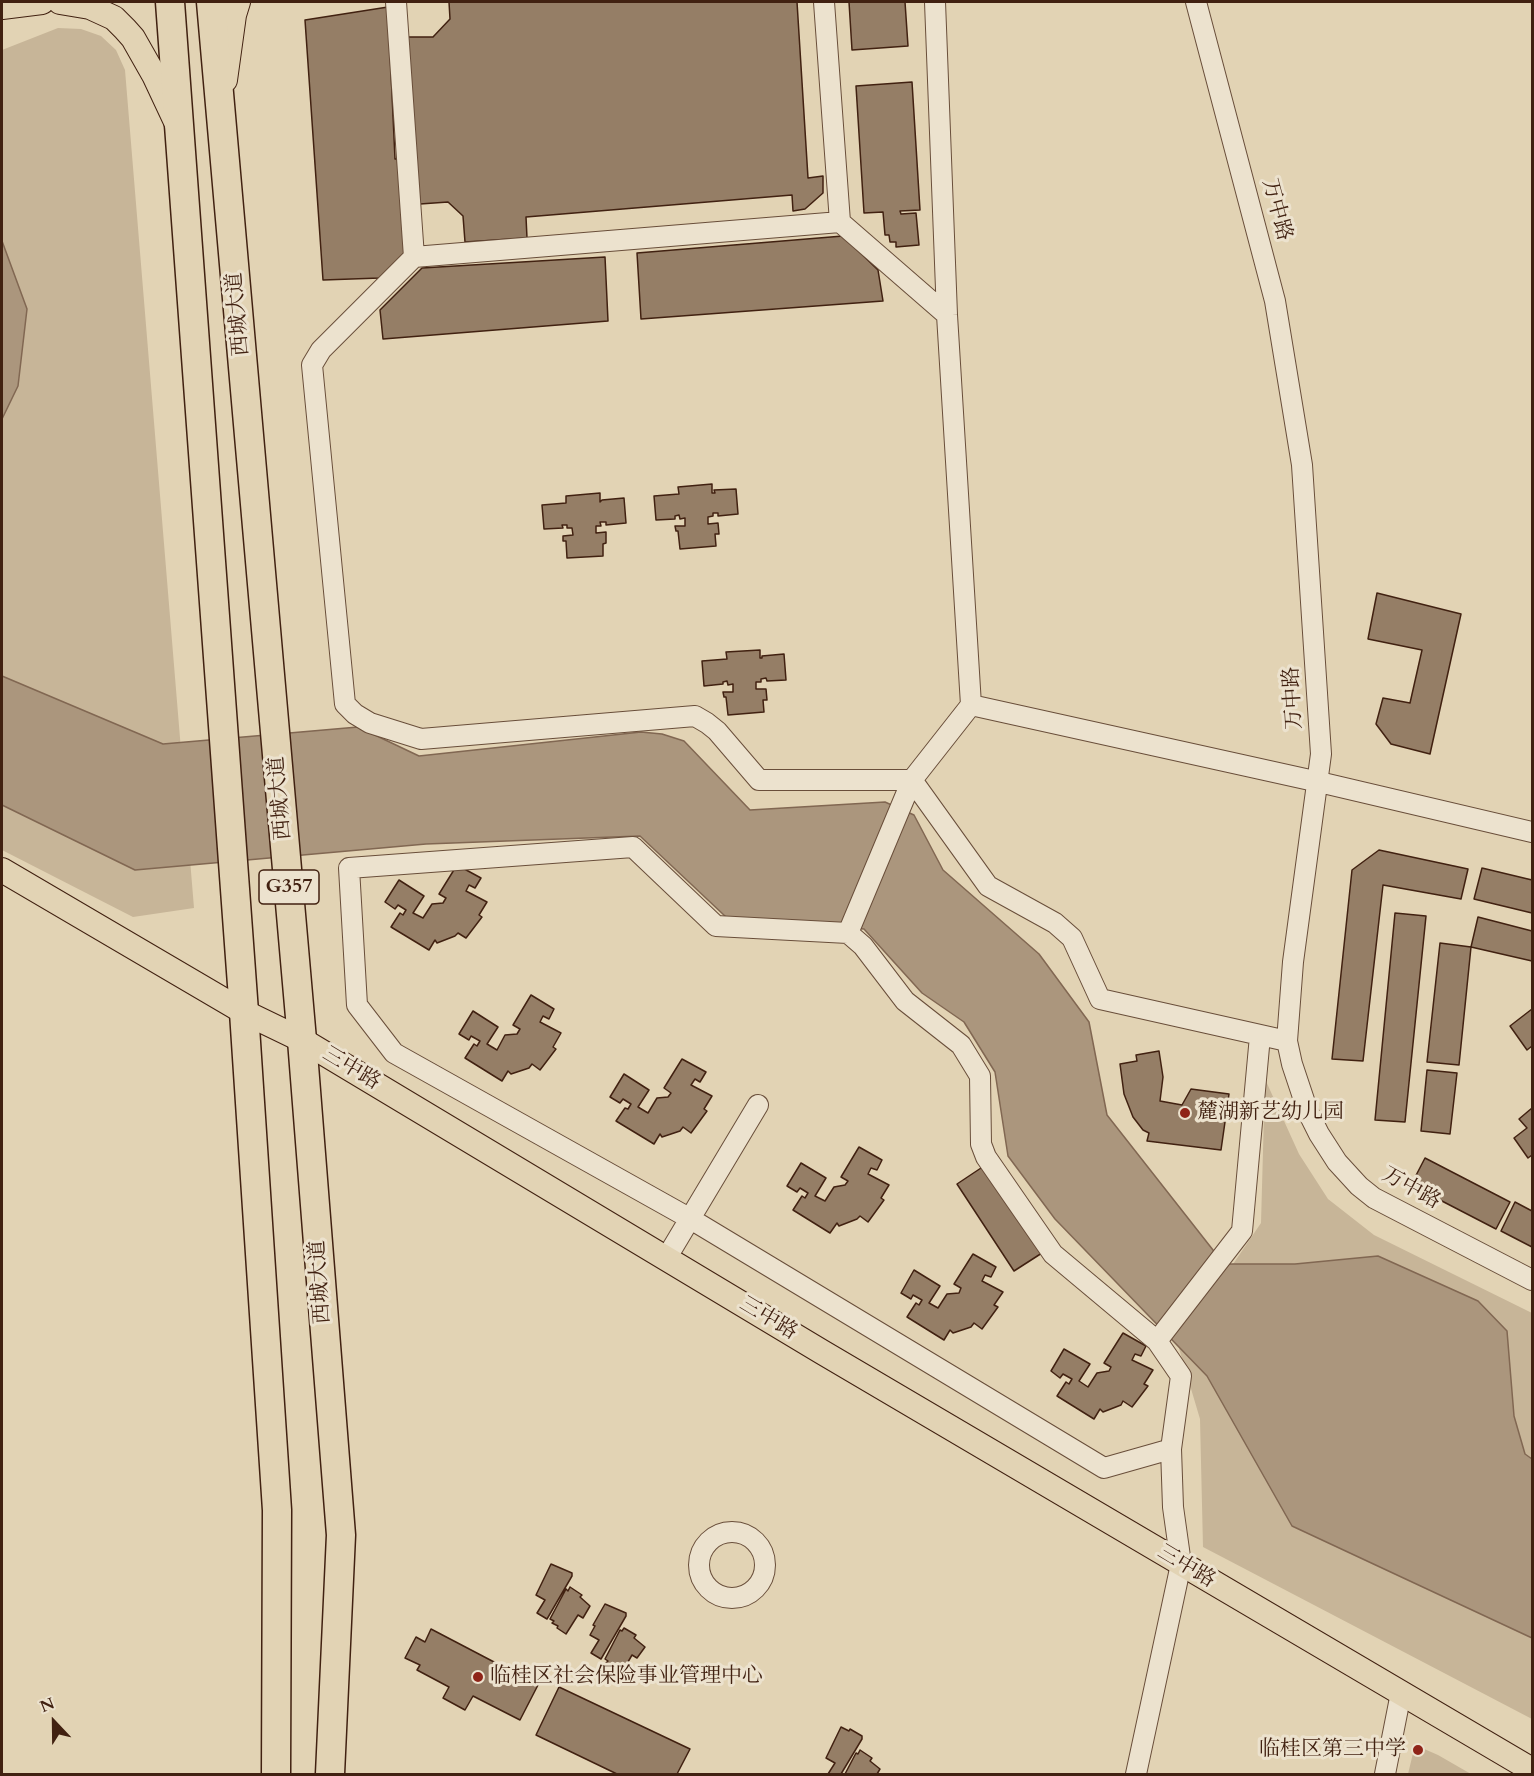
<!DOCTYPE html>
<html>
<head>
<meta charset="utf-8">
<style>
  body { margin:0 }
  #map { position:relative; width:1534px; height:1776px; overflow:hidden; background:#e2d3b4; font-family:Cardo,serif }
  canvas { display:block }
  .frame { position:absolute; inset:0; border:3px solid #412111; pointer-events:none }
  .north { position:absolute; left:24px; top:1692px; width:60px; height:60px; -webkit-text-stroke:4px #ece2ce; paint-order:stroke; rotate:338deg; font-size:16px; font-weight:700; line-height:24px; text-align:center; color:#412111 }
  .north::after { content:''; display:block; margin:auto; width:21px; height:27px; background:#412111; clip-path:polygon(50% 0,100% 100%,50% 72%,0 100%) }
</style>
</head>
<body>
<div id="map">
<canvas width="1534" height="1776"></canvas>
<div class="frame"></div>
<div class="north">N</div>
</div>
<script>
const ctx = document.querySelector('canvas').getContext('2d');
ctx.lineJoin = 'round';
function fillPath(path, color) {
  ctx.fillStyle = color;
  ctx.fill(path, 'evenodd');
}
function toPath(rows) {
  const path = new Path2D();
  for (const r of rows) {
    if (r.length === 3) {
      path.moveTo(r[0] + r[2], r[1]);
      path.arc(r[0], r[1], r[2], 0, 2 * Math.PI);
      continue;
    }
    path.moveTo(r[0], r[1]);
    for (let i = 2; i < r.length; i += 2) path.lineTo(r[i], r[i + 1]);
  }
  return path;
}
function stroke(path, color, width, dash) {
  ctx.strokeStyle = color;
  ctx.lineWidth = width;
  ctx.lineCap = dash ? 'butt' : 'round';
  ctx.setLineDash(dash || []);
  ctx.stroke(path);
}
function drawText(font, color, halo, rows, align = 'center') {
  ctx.font = font + ' Cardo,"Noto Serif SC",serif';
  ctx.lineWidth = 6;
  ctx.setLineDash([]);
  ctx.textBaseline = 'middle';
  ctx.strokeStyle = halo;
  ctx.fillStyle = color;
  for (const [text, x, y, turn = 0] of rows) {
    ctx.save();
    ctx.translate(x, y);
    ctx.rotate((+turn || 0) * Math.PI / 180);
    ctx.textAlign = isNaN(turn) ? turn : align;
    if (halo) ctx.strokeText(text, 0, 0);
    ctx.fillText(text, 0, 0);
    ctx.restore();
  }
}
const green = toPath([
  [58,28,81,29,101,36,116,50,125,70,194,908,133,917,2,850,2,50],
  [1265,1079,1299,1154,1328,1199,1374,1235,1532,1313,1532,1719,1203,1547,1200,1419,1178,1345,1261,1223],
  [1415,1745,1438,1755,1471,1774,1408,1774]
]);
const water = toPath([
  [2,241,27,309,18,386,2,419,2,241],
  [2,676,163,744,358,727,419,756,641,732,662,734,684,741,750,810,885,802,914,815,943,870,1039,954,1089,1022,1107,1115,1224,1264,1295,1264,1378,1256,1478,1301,1507,1331,1514,1416,1525,1454,1532,1459,1532,1638,1292,1526,1207,1376,1055,1219,1008,1156,995,1072,964,1022,922,993,864,929,726,917,640,836,426,844,135,870,2,805,2,676]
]);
const building = toPath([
  [449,2,797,2,808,178,823,176,823,193,805,209,793,211,792,195,526,217,527,238,465,242,463,216,448,202,420,204,407,37,433,37,450,19,449,2],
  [849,2,905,2,908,46,852,50,849,2],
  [388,7,395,159,400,159,406,252,380,278,323,280,305,20,388,7],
  [912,82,920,210,900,211,901,214,916,213,919,245,896,247,896,242,890,242,889,235,885,235,883,212,864,213,856,86,912,82],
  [843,236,878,270,883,301,641,319,637,253,843,236],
  [605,257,608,321,383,339,380,310,422,268,605,257],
  [712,484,712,493,715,493,714,490,736,489,738,514,718,516,718,513,713,513,713,516,708,517,708,524,718,523,719,534,715,534,716,546,680,549,678,531,676,531,675,526,685,526,685,518,680,519,679,515,675,516,675,519,656,520,654,496,679,494,678,487,712,484],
  [600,493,600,502,602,500,624,498,626,523,606,525,606,522,600,522,601,526,596,526,596,533,606,532,606,543,603,544,603,556,567,558,566,541,563,541,563,536,573,535,572,528,567,528,567,525,562,525,563,528,544,529,542,505,566,503,566,496,600,493],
  [1377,593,1461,614,1430,754,1391,744,1376,724,1383,698,1410,703,1422,650,1368,639,1377,593],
  [760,650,760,658,762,658,762,656,784,654,786,680,767,681,766,678,761,679,761,682,756,682,756,689,766,689,767,700,763,700,764,712,728,715,726,697,724,697,723,692,733,692,733,684,728,685,727,681,723,682,723,684,704,686,702,661,727,659,726,652,760,650],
  [1379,850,1468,869,1461,899,1383,885,1363,1061,1332,1059,1352,870,1379,850],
  [457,865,481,878,475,888,469,885,466,891,487,902,479,915,482,917,466,938,458,933,455,936,437,943,435,940,429,950,391,927,400,913,403,915,406,910,398,905,395,909,385,902,399,880,424,896,413,913,423,918,432,904,443,903,446,898,439,894,457,865],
  [1482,868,1532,880,1532,913,1474,899,1482,868],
  [1395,913,1426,916,1405,1122,1375,1120,1395,913],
  [1478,917,1532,931,1532,961,1471,947,1478,917],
  [1440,943,1471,947,1459,1065,1427,1062,1440,943],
  [531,995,554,1009,549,1019,543,1016,540,1022,561,1033,553,1047,556,1049,540,1070,532,1064,529,1068,511,1074,508,1071,502,1081,465,1058,474,1044,477,1046,480,1041,471,1036,469,1040,459,1034,473,1011,498,1027,487,1044,497,1050,505,1035,517,1034,520,1029,513,1025,531,995],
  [1532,1009,1532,1046,1527,1050,1510,1026,1532,1009],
  [1159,1051,1163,1077,1160,1101,1182,1105,1191,1089,1229,1094,1221,1150,1147,1141,1149,1133,1143,1130,1133,1117,1124,1094,1120,1064,1137,1061,1136,1055,1159,1051],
  [682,1059,706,1072,700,1082,695,1079,691,1085,712,1096,704,1109,707,1111,691,1133,683,1127,680,1131,662,1137,660,1134,654,1144,616,1121,625,1108,628,1109,631,1104,623,1099,620,1103,610,1097,624,1074,649,1090,638,1107,648,1113,657,1098,668,1097,671,1093,664,1088,682,1059],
  [1427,1070,1457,1073,1450,1134,1421,1131,1427,1070],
  [1532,1108,1532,1155,1528,1158,1514,1138,1527,1128,1519,1119,1532,1108],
  [859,1147,882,1160,877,1170,871,1168,868,1174,889,1185,881,1198,884,1200,868,1222,860,1216,857,1219,839,1226,837,1223,830,1233,793,1210,802,1196,805,1198,808,1193,800,1188,797,1192,787,1186,801,1163,826,1178,815,1196,825,1201,834,1187,845,1185,848,1181,841,1177,859,1147],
  [1425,1158,1510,1202,1496,1229,1411,1185,1425,1158],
  [984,1166,1042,1253,1014,1271,957,1184,984,1166],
  [1515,1202,1532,1211,1532,1247,1501,1231,1515,1202],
  [973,1254,996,1267,991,1277,985,1275,982,1281,1003,1292,994,1305,998,1307,982,1329,974,1323,971,1327,953,1333,950,1330,944,1340,907,1317,916,1303,919,1305,922,1300,913,1295,911,1299,901,1293,914,1270,940,1286,929,1303,938,1308,947,1294,959,1293,961,1288,954,1284,973,1254],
  [1123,1333,1146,1346,1141,1356,1135,1354,1132,1360,1153,1370,1144,1384,1148,1386,1132,1407,1123,1401,1121,1405,1103,1412,1100,1409,1094,1419,1057,1396,1066,1382,1069,1384,1072,1379,1063,1374,1060,1378,1051,1371,1064,1349,1090,1364,1079,1381,1088,1387,1097,1373,1109,1371,1111,1367,1104,1363,1123,1333],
  [551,1564,572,1573,572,1576,547,1619,537,1613,545,1600,536,1595,551,1564],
  [570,1587,582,1595,580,1597,590,1606,583,1618,578,1615,566,1634,557,1628,558,1626,552,1623,554,1621,550,1619,566,1589,568,1591,570,1587],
  [605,1604,626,1613,626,1616,601,1659,591,1653,599,1640,590,1635,595,1626,593,1625,605,1604],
  [624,1628,636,1635,634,1638,645,1647,637,1658,632,1655,621,1674,611,1668,612,1667,606,1663,608,1661,605,1659,620,1630,622,1631,624,1628],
  [431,1629,538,1685,520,1720,473,1696,465,1710,443,1698,449,1687,417,1670,420,1665,405,1658,416,1637,425,1642,431,1629],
  [559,1687,690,1749,677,1774,617,1774,536,1735,559,1687],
  [841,1727,849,1731,850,1729,862,1736,862,1739,841,1774,828,1774,835,1763,826,1758,841,1727],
  [860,1750,872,1758,870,1761,880,1769,877,1774,845,1774,856,1753,858,1754,860,1750]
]);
const minor = toPath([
  [396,2,414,257],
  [824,2,840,222],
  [935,2,947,315,971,705,1319,782,1532,832],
  [1196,2,1275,301,1302,465,1321,754,1293,962,1287,1041,1292,1064,1308,1112,1319,1134,1337,1162,1359,1186,1374,1198,1532,1280],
  [947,315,840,222,414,257,321,350,312,365,345,704,355,714,370,723,421,739,695,716,707,723,717,731,759,780,912,780,971,705],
  [912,780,988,886,1055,923,1072,938,1100,999,1287,1041],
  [633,847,716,926,848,933,863,946,905,1001,961,1045,980,1076,981,1144,986,1157,1053,1254,1157,1341,1181,1376,1171,1449,1104,1468,689,1218,394,1053,357,1005,349,868,633,847],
  [848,933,912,780],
  [667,1257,758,1105],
  [1157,1341,1242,1231,1260,1036],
  [732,1565,33],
  [1136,1774,1181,1564,1173,1507,1171,1449],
  [1385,1774,1401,1693]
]);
const major = toPath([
  [60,2,90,7,114,18,125,29,133,38,154,75,177,124],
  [2,7,42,2],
  [225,80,234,15,238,2],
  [2,870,244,1012,302,1040,822,1352,1532,1770]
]);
const highway = toPath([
  [170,2,244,1012,277,1510,276,1774],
  [211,2,302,1040,341,1535,330,1774]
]);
const markers = [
  [1185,1113,6,"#8f2418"],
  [478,1677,6,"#8f2418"],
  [1418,1750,6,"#8f2418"]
];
const shields = [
  [289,887,60]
];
const shieldNames = [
  ["G357",289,887]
];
const streetNames = [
  ["万中路",1276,210,75],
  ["西城大道",239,314,-95],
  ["万中路",1294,698,-93],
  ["西城大道",281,798,-95],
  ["三中路",351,1069,31],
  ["万中路",1411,1189,29],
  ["西城大道",321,1282,-94],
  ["三中路",768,1319,31],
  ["三中路",1186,1567,31]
];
const poiNames = [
  ["麓湖新艺幼儿园",1197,1113],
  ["临桂区社会保险事业管理中心",490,1677],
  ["临桂区第三中学",1406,1750,"right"]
];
fillPath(green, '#c7b598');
fillPath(water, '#ab967d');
stroke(water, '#816752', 1.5);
fillPath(building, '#957e66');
stroke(building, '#412111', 1.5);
stroke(minor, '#694e3a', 22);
stroke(major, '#412111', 26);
stroke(highway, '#412111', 31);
stroke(minor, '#ece2ce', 20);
stroke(major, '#e2d3b4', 24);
stroke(highway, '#e2d3b4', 28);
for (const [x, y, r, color] of markers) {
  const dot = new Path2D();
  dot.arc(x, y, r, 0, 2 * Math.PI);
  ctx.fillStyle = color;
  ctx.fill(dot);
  stroke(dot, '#ece2ce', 2);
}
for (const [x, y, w] of shields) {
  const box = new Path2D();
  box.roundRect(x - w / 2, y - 17, w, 34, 4.5);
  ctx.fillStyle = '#ece2ce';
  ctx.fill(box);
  stroke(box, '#412111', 1.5);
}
drawText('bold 20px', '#412111', null, shieldNames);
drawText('21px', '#412111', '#ece2ce', streetNames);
drawText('21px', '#412111', '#ece2ce', poiNames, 'left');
</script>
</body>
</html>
